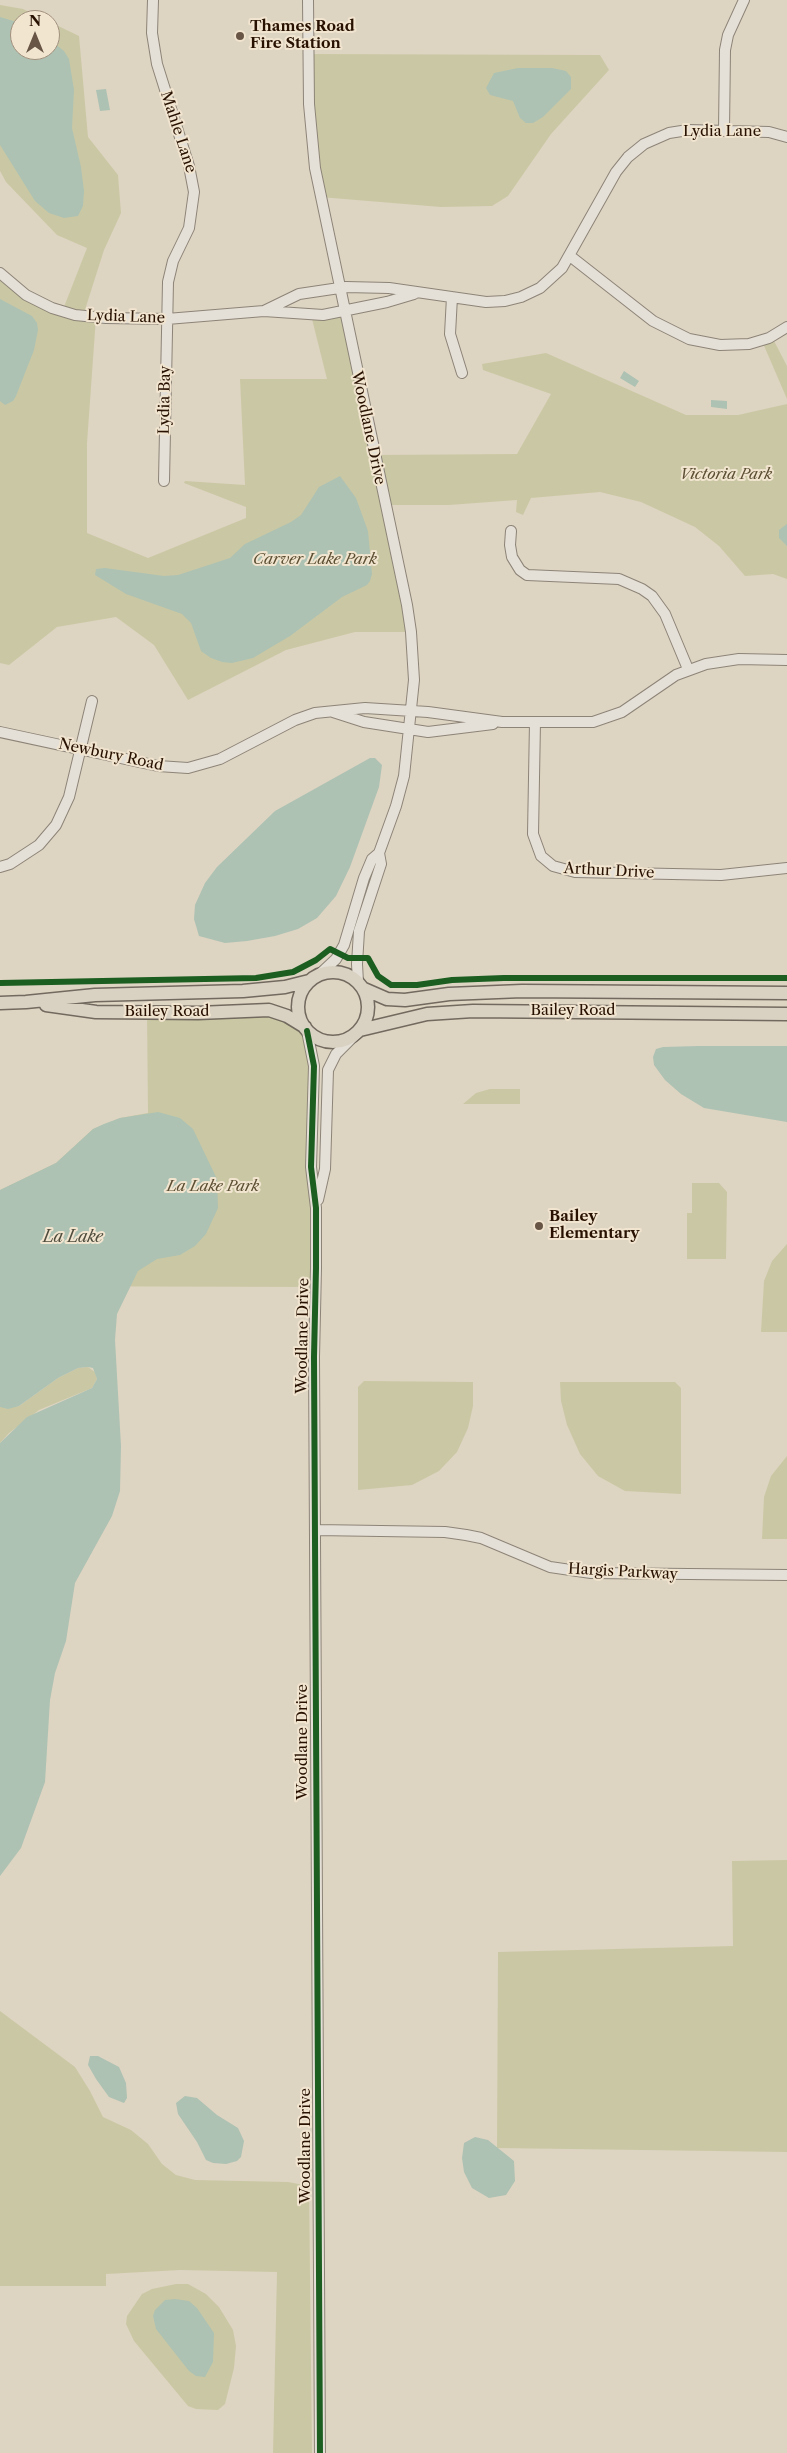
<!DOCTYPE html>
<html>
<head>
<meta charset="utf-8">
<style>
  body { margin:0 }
  #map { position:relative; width:787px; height:2453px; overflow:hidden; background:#ded4c2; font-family:"Libre Caslon Text",serif }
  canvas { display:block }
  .north { position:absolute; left:10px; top:10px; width:50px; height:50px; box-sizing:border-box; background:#f1e5d0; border:1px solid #a1907d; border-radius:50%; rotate:0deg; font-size:14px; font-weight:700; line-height:20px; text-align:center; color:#281101 }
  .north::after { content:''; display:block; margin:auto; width:18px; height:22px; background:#685545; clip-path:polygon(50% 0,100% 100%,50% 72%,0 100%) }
</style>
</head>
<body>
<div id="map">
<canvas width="787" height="2453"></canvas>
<div class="north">N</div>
</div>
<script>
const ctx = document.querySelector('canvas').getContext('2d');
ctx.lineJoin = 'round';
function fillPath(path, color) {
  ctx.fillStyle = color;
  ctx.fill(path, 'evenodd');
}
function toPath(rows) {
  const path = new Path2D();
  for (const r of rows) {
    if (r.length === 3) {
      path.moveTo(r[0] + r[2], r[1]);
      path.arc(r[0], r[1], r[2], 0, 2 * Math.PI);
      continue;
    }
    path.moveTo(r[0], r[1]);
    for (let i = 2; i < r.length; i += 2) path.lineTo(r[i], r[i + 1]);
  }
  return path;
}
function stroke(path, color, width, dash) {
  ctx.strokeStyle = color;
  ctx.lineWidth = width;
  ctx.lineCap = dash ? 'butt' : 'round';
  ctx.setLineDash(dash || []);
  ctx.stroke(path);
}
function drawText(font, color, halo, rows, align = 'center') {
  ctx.font = font + ' "Libre Caslon Text",serif';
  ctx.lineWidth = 4;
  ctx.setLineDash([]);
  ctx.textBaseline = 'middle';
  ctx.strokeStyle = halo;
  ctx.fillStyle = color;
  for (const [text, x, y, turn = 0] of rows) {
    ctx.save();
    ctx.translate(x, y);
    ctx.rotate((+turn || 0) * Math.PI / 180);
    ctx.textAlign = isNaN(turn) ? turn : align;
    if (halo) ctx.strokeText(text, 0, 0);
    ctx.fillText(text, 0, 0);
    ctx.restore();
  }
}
const green = toPath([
  [0,5,23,9,45,20,20,20,20,50,50,50,50,22,79,36,88,137,118,175,121,213,104,250,83,316,96,317,87,443,87,533,148,558,246,518,246,507,184,483,185,481,245,485,240,379,327,379,311,315,344,311,374,455,517,454,551,394,483,370,482,364,546,353,686,415,738,415,787,404,787,579,773,574,745,576,719,546,695,527,641,502,600,492,531,498,523,515,516,512,517,500,449,505,385,505,411,632,355,632,286,650,188,700,154,645,116,617,57,627,9,665,0,663,0,273,62,312,87,248,57,235,6,182,0,171],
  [308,54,600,55,609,70,551,134,508,196,492,206,441,207,320,197],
  [772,337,787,366,787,399,762,341],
  [261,1010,295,1020,312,1048,316,1287,0,1286,0,1190,56,1163,93,1129,120,1118,148,1113,147,1013],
  [490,1089,520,1089,520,1104,463,1104,476,1093],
  [692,1183,719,1183,727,1192,726,1259,687,1259,687,1213,692,1213],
  [787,1244,787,1332,761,1332,764,1281,772,1261],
  [88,1367,95,1372,97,1379,92,1388,39,1410,9,1433,0,1443,0,1407,19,1406,58,1378,78,1368],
  [364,1381,473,1382,473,1406,468,1428,457,1452,439,1471,412,1485,358,1490,358,1387],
  [560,1382,675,1382,681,1388,681,1494,625,1491,598,1476,580,1454,567,1425,561,1401],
  [787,1456,787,1539,762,1539,764,1497,771,1476],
  [787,1860,787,2152,497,2148,498,1952,733,1946,732,1861],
  [0,2011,75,2067,90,2091,103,2117,131,2130,148,2144,162,2164,176,2175,195,2180,288,2182,309,2186,312,2453,273,2453,277,2272,180,2270,106,2274,106,2286,0,2286],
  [176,2284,188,2284,206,2294,219,2307,233,2330,236,2346,234,2368,225,2404,218,2410,196,2409,188,2406,134,2341,126,2324,127,2316,142,2294,152,2289]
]);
const water = toPath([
  [0,17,20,23,20,50,50,50,50,40,64,51,69,59,74,90,72,128,81,167,84,191,83,206,78,216,64,218,49,213,35,201,0,145],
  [518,68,552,68,566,71,571,77,571,89,543,117,533,123,526,123,520,118,513,101,490,95,486,88,494,73],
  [106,89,110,110,100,111,96,90],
  [0,299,32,316,37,323,38,330,34,350,16,396,13,401,5,405,0,401],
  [624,371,639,381,635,387,620,378],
  [711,400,727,401,727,409,711,407],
  [340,476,356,498,368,531,372,574,370,581,367,585,342,597,290,636,253,658,232,663,222,662,211,658,201,651,191,623,182,614,126,594,95,575,96,569,105,568,164,576,178,575,230,558,245,544,291,522,301,515,319,487],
  [787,524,787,546,779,538,779,530],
  [370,758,375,758,382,765,379,787,350,867,336,896,317,918,298,929,275,936,247,941,225,943,199,936,194,919,195,905,205,883,217,867,275,811],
  [698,1046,787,1046,787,1122,704,1108,681,1094,665,1080,654,1065,653,1057,656,1049,663,1047],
  [158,1112,180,1118,193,1129,217,1179,218,1208,206,1234,195,1246,180,1255,157,1259,138,1271,117,1314,115,1340,121,1446,120,1491,112,1516,75,1583,66,1641,55,1673,50,1700,45,1782,21,1848,0,1876,0,1443,27,1417,92,1388,97,1379,93,1368,88,1367,78,1368,58,1378,19,1406,8,1409,0,1407,0,1190,56,1163,93,1129,104,1124,120,1118],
  [90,2056,98,2056,119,2067,126,2083,127,2098,124,2103,109,2097,96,2079,88,2065],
  [185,2096,197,2098,217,2115,238,2128,244,2141,241,2157,237,2161,226,2164,213,2163,206,2160,197,2142,178,2114,176,2103],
  [475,2137,488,2140,514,2161,515,2181,506,2195,489,2198,472,2188,464,2172,462,2158,464,2143],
  [175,2299,189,2301,197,2308,214,2333,213,2362,205,2377,196,2376,189,2371,156,2329,153,2316,155,2310,165,2300]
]);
const minor = toPath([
  [153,0,152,33,157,64,189,166,194,192,189,228,173,261,168,282,164,481],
  [308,0,309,104,315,168,407,605,411,632,414,680,404,776,396,806,379,853,372,859,364,878,344,945,336,959,321,973],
  [724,130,725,50,728,35,744,0],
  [570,256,653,321,689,339,720,345,749,344,769,338,787,327],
  [0,273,26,295,52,308,75,315,106,318,167,319,264,311,323,315,387,302,414,294],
  [452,297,450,334,462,373],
  [264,311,299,294,346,287,389,288,486,302,505,301,521,297,540,288,562,268,616,172,628,157,644,144,669,133,688,130,769,132,787,137],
  [511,531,510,545,512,557,520,570,527,575,619,579,642,589,652,596,665,614,688,669],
  [333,712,364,722,428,732,493,724],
  [535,722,533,834,541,856,553,866,575,872,721,875,787,868],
  [0,732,158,766,188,768,220,759,295,720,315,713,365,708,428,712,502,722,593,722,622,712,676,675,706,664,739,659,787,660],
  [0,867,10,864,39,845,56,825,69,797,92,701],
  [358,982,357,964,359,931,381,864,379,853],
  [307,1031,314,1066,311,1167,316,1208,316,1268,314,1357,320,2453],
  [318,1200,325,1169,328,1070,336,1054,357,1033],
  [316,1530,445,1532,466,1535,481,1538,550,1567,591,1573,787,1575]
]);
const major = toPath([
  [333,1007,35],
  [364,989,387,999,405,1000,449,994,522,991,787,993],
  [0,1003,26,1002,95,995,243,991,285,987,309,981],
  [46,1005,96,1012,198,1013,269,1010,287,1016,305,1027],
  [360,1030,427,1014,473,1011,787,1014]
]);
const cycleway = toPath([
  [0,983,256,978,293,972,316,960,330,949,348,958,368,958,378,976,391,985,417,985,452,980,504,978,787,978],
  [307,1031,314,1066,311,1167,316,1208,316,1268,314,1357,320,2453]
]);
const markers = [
  [240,36,5,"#685545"],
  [539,1226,5,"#685545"]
];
const poiNames = [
  ["Thames Road",250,27],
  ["Fire Station",250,44],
  ["Bailey",549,1217],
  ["Elementary",549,1234]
];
const streetNames = [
  ["Mahle Lane",178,132,72],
  ["Lydia Lane",722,132],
  ["Lydia Lane",126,317,2],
  ["Lydia Bay",165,400,-89],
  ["Woodlane Drive",368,428,78],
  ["Newbury Road",111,755,12],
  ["Arthur Drive",609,871,3],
  ["Bailey Road",573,1011],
  ["Bailey Road",167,1012],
  ["Woodlane Drive",303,1336,-89],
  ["Hargis Parkway",623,1572,3],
  ["Woodlane Drive",303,1742,-90],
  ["Woodlane Drive",306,2146,-90]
];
const parkNames = [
  ["Victoria Park",726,475],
  ["Carver Lake Park",315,560],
  ["La Lake Park",213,1187]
];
const waterNames = [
  ["La Lake",73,1237]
];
fillPath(green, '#cac8a4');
fillPath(water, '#adc2b3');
stroke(minor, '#8d8478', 12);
stroke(major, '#736a5f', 15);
stroke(minor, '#e5e0d7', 10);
stroke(major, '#d9d1c2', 12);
stroke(cycleway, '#1b5e20', 6);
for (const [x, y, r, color] of markers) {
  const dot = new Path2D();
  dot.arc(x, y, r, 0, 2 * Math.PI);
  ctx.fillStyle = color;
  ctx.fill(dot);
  stroke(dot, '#f1e5d0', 2);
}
drawText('bold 15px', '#281101', '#f1e5d0', poiNames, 'left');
drawText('15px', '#281101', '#f1e5d0', streetNames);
drawText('italic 15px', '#5b4e32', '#f1e5d0', parkNames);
drawText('italic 16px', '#4f4c3d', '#f1e5d0', waterNames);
</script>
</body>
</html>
